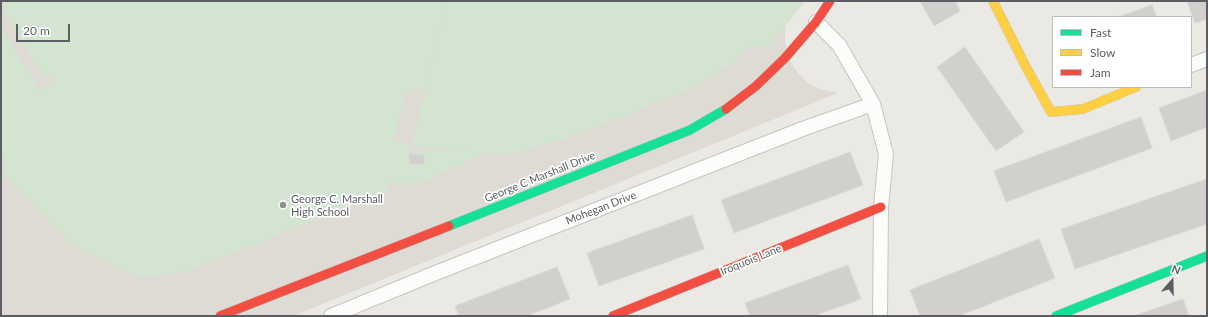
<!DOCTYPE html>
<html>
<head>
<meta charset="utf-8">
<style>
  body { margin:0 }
  #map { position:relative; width:1208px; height:317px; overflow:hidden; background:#eae9e4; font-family:Lato,sans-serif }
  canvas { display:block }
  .frame { position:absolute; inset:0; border:2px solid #5a5d62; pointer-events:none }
  .legend { position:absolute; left:1052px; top:16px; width:140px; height:72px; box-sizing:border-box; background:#fff; border:1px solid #bdbec0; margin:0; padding:5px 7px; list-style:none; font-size:12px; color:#5a5d62 }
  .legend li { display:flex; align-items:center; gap:8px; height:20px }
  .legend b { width:20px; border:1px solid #bdbec0 }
  .north { position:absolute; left:1152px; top:261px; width:40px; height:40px; -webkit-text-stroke:3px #fff; paint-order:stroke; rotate:20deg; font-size:11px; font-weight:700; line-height:16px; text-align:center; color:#5a5d62 }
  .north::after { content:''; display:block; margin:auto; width:14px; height:18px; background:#5a5d62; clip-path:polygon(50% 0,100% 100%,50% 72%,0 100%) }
  .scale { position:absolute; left:16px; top:24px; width:54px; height:18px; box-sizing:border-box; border:2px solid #5a5d62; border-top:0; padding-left:5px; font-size:12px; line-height:14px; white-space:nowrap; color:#5a5d62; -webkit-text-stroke:3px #fff; paint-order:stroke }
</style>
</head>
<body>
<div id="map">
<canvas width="1208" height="317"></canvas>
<div class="frame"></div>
<ul class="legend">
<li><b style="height:5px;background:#16e098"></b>Fast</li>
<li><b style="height:5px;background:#ffcf43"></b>Slow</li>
<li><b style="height:5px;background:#f24e42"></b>Jam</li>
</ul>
<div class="north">N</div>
<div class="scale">20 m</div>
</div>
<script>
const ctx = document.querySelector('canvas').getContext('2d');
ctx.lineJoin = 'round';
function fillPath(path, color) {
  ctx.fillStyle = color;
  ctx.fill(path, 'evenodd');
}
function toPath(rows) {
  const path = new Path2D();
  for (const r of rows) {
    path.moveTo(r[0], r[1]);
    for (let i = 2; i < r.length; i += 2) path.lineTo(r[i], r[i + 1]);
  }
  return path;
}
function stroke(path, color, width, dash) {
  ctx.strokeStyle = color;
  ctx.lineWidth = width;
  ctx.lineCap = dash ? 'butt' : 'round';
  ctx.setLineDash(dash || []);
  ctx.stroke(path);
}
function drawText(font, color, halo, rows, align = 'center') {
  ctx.font = font + ' Lato,sans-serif';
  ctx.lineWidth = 3.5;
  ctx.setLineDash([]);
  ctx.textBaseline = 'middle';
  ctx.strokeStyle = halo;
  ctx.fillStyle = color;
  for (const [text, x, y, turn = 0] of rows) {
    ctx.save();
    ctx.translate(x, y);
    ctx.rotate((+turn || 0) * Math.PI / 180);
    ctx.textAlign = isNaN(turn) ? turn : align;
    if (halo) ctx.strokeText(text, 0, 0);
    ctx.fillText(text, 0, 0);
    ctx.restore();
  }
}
const education = toPath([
  [1,1,795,1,786,20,785,28,785,43,790,61,798,73,808,83,819,89,838,93,293,316,1,316]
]);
const green = toPath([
  [3,1,446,1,424,90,407,89,393,140,410,145,409,151,470,151,412,146,447,1,805,1,769,46,746,48,732,64,688,90,569,138,511,154,488,152,420,184,408,183,389,183,386,195,347,207,189,271,138,277,70,243,8,177,5,158,1,153,1,28,40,90,47,88,56,84,52,74,45,78,10,22,3,6]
]);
const building = toPath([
  [920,1,955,1,960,11,934,26,920,1],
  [1187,1,1207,1,1207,19,1195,23,1187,1],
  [1152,5,1157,17,1118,17,1152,5],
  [965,47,1024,132,996,151,937,67,965,47],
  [1207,90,1207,127,1171,141,1159,108,1207,90],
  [1141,117,1152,148,1006,202,994,171,1141,117],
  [850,152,863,185,734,233,721,200,850,152],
  [409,154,424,154,424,164,409,164,409,154],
  [1207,179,1207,224,1075,269,1061,229,1207,179],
  [692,215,704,249,599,286,587,253,692,215],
  [1039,239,1055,278,959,316,920,316,910,290,1039,239],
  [848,265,861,299,814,316,750,316,745,303,848,265],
  [557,267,570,299,527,316,459,316,455,306,557,267],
  [1183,299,1189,316,1134,316,1183,299]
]);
const street = toPath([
  [1191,65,1207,59],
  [873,104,886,154,881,207,880,316],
  [331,316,438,272,805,128,873,104,839,45,816,22]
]);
const fast = toPath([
  [449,226,690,130,726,109],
  [1056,316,1207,256]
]);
const slow = toPath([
  [993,1,1026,67,1051,112,1083,109,1136,87]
]);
const jam = toPath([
  [726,109,756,86,785,58,816,22,830,1],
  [220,316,449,226],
  [613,316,881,207]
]);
const markers = [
  [283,205,4,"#8c8e90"]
];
const streetNames = [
  ["George C Marshall Drive",540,177,-22],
  ["Mohegan Drive",601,208,-21],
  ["Iroquois Lane",751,260,-22]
];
const poiNames = [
  ["George C. Marshall",291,199],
  ["High School",291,212]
];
fillPath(education, '#dddbd4');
fillPath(green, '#d3e5d1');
fillPath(building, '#d1d0cd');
stroke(building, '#d9d8d4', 1);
stroke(street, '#c6c5c5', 16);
stroke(fast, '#c5c5c5', 10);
stroke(slow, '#c5c5c5', 10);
stroke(jam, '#c5c5c5', 10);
stroke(street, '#fcfcfb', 14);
stroke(fast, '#16e098', 9);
stroke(slow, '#ffcf43', 9);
stroke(jam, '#f24e42', 9);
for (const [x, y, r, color] of markers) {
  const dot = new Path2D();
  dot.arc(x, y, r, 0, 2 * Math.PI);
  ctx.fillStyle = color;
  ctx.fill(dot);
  stroke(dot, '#fff', 1.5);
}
drawText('11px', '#5a5d62', '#fff', streetNames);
drawText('11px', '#5a5d62', '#fff', poiNames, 'left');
</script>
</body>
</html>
